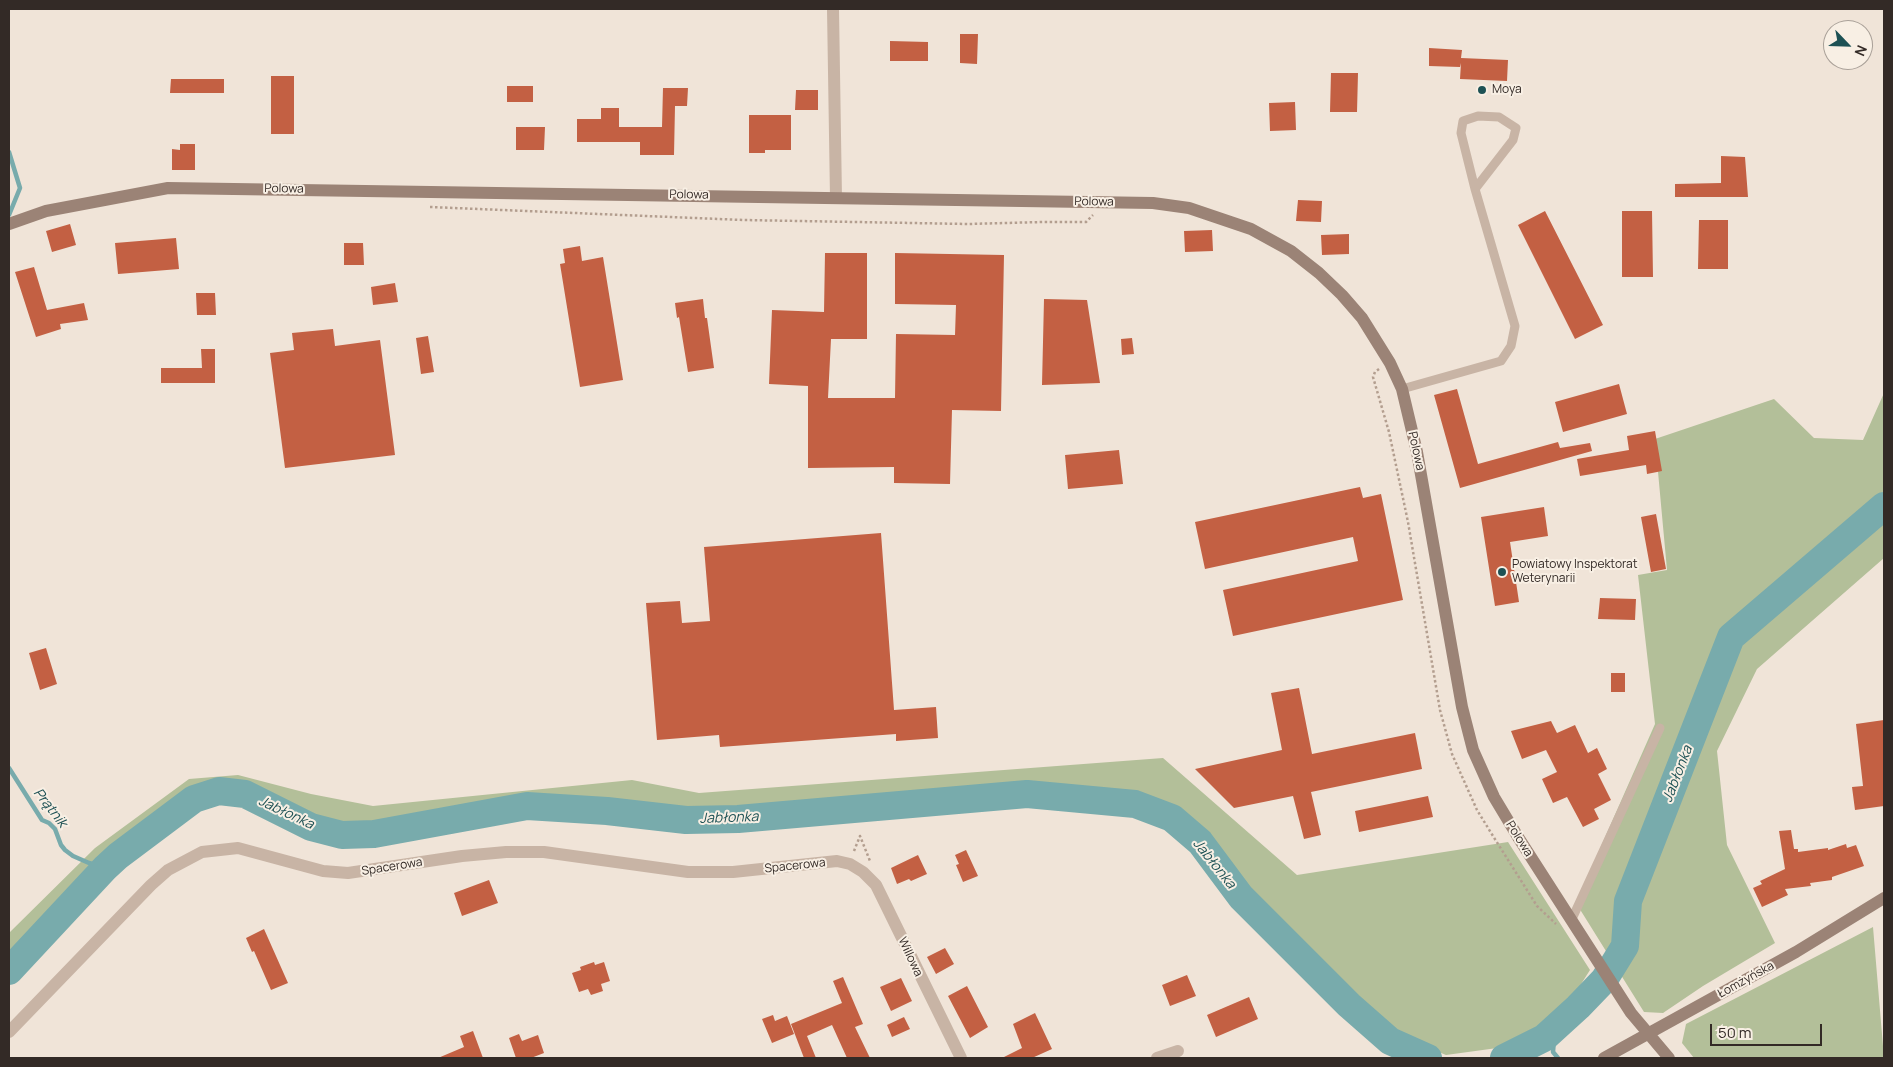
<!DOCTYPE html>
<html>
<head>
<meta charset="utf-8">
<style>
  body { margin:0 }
  #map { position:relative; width:1893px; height:1067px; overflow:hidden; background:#f0e4d8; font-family:Manrope,sans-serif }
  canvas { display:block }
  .frame { position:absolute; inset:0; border:10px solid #332a26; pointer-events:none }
  .north { position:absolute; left:1823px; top:20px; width:50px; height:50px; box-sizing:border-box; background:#f8efe4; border:1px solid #a9a098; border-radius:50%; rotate:114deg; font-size:14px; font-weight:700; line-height:20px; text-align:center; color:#332a26 }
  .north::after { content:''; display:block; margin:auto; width:18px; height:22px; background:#1d5154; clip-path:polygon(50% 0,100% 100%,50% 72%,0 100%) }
  .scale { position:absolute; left:1710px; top:1024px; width:112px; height:22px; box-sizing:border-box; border:2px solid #332a26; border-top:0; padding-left:6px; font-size:15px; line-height:18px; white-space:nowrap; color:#332a26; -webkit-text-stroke:4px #f8efe4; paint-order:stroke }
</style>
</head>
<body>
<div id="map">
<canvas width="1893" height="1067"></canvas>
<div class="frame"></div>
<div class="north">N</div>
<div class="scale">50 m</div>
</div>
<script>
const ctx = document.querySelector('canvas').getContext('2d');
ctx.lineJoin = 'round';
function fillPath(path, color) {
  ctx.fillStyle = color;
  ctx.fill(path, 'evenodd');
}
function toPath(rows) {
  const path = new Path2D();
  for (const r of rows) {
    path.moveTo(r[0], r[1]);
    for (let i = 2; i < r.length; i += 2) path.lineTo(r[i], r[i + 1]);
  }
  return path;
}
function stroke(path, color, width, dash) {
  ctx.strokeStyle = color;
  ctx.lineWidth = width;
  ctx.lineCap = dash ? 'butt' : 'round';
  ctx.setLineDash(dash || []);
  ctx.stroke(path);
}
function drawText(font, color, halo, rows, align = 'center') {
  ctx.font = font + ' Manrope,sans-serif';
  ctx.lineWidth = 4;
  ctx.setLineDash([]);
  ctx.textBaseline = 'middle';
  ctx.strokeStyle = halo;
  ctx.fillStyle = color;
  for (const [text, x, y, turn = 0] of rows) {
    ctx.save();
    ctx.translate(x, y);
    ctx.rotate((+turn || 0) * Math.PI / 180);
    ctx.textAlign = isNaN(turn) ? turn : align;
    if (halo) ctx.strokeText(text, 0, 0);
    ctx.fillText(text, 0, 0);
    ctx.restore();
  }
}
const green = toPath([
  [1884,393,1884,558,1757,669,1717,751,1727,845,1775,943,1703,986,1663,1013,1644,1012,1576,903,1655,724,1638,575,1667,570,1655,439,1774,399,1814,438,1863,440],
  [1163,758,1297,875,1508,842,1590,970,1562,1014,1512,1046,1446,1055,1410,1040,1366,1009,1245,884,1191,817,1152,797,1066,786,704,813,667,812,601,799,530,798,356,824,316,819,244,786,220,785,196,793,109,852,9,955,9,933,95,848,189,779,238,775,311,794,373,806,632,780,699,793],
  [1873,927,1884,1058,1694,1058,1682,1043,1686,1024]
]);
const stream = toPath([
  [9,152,20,188,9,215],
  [9,768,42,820,49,823,55,829,61,845,65,850,73,856,89,863,105,868],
  [1549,1033,1554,1039,1553,1052,1558,1058]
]);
const river = toPath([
  [9,971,105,868,118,856,194,799,219,791,245,794,311,827,342,835,374,834,527,806,607,811,686,820,738,819,1027,794,1135,804,1172,818,1200,842,1241,897,1349,1005,1390,1041,1428,1058],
  [1504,1058,1544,1038,1578,1007,1604,980,1625,946,1628,901,1731,637,1884,506]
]);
const building = toPath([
  [960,34,978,34,977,64,960,63],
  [890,41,928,42,928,61,890,61],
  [1429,48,1462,50,1461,58,1508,60,1507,81,1460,79,1461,63,1460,67,1429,66],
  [1331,73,1358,73,1357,112,1330,112],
  [271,76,294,76,294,134,271,134],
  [171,79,224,79,224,93,170,93],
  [507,86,533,86,533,102,507,102],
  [663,88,688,88,687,106,675,106,674,155,640,155,640,142,577,142,577,119,601,119,601,108,619,108,619,127,662,127],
  [796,90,818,90,818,110,795,110],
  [1295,102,1296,130,1270,131,1269,103],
  [749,115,791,115,791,150,765,150,765,153,749,153],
  [516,127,545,127,544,150,516,150],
  [180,144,195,144,195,170,172,170,172,149,180,150],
  [1721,156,1745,157,1748,197,1675,197,1675,184,1721,183],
  [1298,200,1322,201,1321,222,1296,221],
  [1545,211,1603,325,1575,339,1518,225],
  [1622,211,1652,211,1653,277,1622,277],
  [1699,220,1728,220,1728,269,1698,269],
  [70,224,76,245,52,252,46,231],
  [1212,230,1213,251,1185,252,1184,231],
  [1349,234,1349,254,1322,255,1321,235],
  [176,238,179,269,118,274,115,243],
  [344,243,363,243,364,265,344,265],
  [580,246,582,261,603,257,623,380,580,387,560,264,565,263,563,249],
  [825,253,867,253,867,339,831,339,828,398,895,398,896,334,955,335,956,305,895,304,895,253,1004,255,1001,411,952,410,950,484,894,483,894,467,808,468,808,386,769,384,772,310,824,312],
  [34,267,47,310,84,303,88,320,60,324,61,329,36,337,15,272],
  [395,283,398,302,373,305,371,287],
  [196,293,215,293,216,315,197,315],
  [703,299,705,318,707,318,714,368,688,372,679,317,677,318,675,303],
  [1044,299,1087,300,1100,383,1042,385],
  [333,329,335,346,380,340,395,455,285,468,270,353,294,350,292,333],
  [428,336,434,372,421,374,416,338],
  [1132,338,1134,354,1122,355,1121,339],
  [201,349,215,349,215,383,161,383,161,368,202,368],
  [1619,384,1627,414,1563,432,1555,402],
  [1457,389,1478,464,1558,442,1560,448,1590,443,1592,451,1460,488,1434,395],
  [1655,431,1662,471,1647,474,1646,465,1580,476,1577,459,1629,450,1627,436],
  [1119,450,1123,484,1068,489,1065,455],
  [1360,487,1363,498,1381,494,1403,600,1233,636,1223,590,1358,561,1353,537,1205,569,1195,522],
  [1544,507,1548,536,1510,542,1519,602,1495,606,1481,517],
  [1656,514,1666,569,1651,572,1641,517],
  [881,533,894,710,936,707,938,738,896,741,896,734,720,747,719,735,657,740,646,603,680,601,682,623,710,621,704,547],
  [1600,598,1636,599,1635,620,1598,619],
  [46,648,57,684,40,690,29,653],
  [1611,673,1625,673,1625,692,1611,692],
  [1299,688,1312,754,1415,733,1422,769,1311,792,1321,835,1304,839,1293,796,1234,808,1195,769,1282,750,1271,693],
  [1884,720,1884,806,1855,810,1852,787,1863,786,1856,724],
  [1551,721,1557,733,1575,725,1588,753,1597,748,1607,769,1598,774,1611,800,1594,809,1599,819,1583,827,1567,797,1553,803,1542,779,1557,772,1546,750,1522,759,1511,731],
  [1428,796,1433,817,1359,832,1355,811],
  [1791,830,1794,849,1798,849,1798,852,1828,848,1828,850,1846,844,1847,848,1856,845,1864,866,1832,877,1832,880,1810,883,1811,886,1785,889,1788,895,1762,907,1753,888,1762,884,1760,881,1785,869,1779,831],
  [966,850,978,876,963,882,956,865,959,864,955,855],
  [918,855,927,874,911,881,909,879,897,884,891,868],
  [489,880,498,903,462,916,454,893],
  [264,929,288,983,271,990,254,951,252,952,246,938],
  [945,948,954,964,936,974,927,957],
  [594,962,595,965,604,962,610,981,601,984,603,991,591,995,588,989,579,992,572,973,581,970,580,967],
  [1187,975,1196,996,1170,1006,1162,985],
  [843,977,863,1024,855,1027,870,1058,847,1058,832,1025,807,1036,816,1058,804,1058,791,1024,842,1003,833,981],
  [901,978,912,1001,891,1011,880,987],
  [967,986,988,1027,970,1038,948,996],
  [1249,997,1258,1019,1216,1037,1207,1015],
  [1035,1013,1052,1049,1032,1058,1002,1058,1022,1048,1013,1024],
  [773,1015,775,1021,787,1016,794,1034,772,1043,762,1019],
  [904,1017,910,1029,892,1037,887,1025],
  [473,1031,483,1058,438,1058,464,1047,460,1036],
  [519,1034,522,1041,538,1035,544,1053,531,1058,516,1058,509,1038]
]);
const path = toPath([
  [430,207,743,220,968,224,1043,222,1086,222,1093,215],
  [1379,369,1375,372,1373,377,1389,432,1408,522,1440,710,1452,754,1477,810,1493,836,1537,906,1556,924],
  [854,851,860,836,870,861]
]);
const lane = toPath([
  [1402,389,1501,361,1511,346,1515,326,1475,189,1513,140,1516,128,1499,117,1478,116,1463,121,1461,133,1475,189],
  [1571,921,1660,728]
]);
const street = toPath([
  [833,9,836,198],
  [9,1032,151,885,168,870,202,852,238,848,323,871,348,873,462,856,506,852,544,852,688,872,733,872,837,861,850,864,863,872,876,885,961,1058],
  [1157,1058,1178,1051]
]);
const secondary = toPath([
  [9,224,46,211,168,188,1153,203,1189,208,1251,229,1291,251,1319,273,1342,295,1362,318,1390,363,1402,389,1417,452,1462,707,1473,750,1494,797,1518,837,1631,1013,1669,1058],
  [1604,1058,1796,952,1884,898]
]);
const markers = [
  [1482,90,5,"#1d5154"],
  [1502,572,5,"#1d5154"]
];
const poiNames = [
  ["Moya",1492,90],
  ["Powiatowy Inspektorat",1512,565],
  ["Weterynarii",1512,579]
];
const streetNames = [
  ["Polowa",284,189,1],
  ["Polowa",689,195,1],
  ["Polowa",1094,202,1],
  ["Polowa",1416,451,78],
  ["Polowa",1519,839,58],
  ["Spacerowa",795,866,-6],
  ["Spacerowa",392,867,-9],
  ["Willowa",910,957,65],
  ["Łomżyńska",1746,980,-29]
];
const waterNames = [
  ["Jabłonka",1678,774,-69],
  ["Prątnik",50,808,52],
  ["Jabłonka",286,813,25],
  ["Jabłonka",729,818,-2],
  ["Jabłonka",1214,864,51]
];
fillPath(green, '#b3bf99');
stroke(stream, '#78abac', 4.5);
stroke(river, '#78abac', 28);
fillPath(building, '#c36043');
stroke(path, '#b39e8f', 2.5, [2.5, 2.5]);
stroke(lane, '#c8b4a5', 9);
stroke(street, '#c8b4a5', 12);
stroke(secondary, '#9b8376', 12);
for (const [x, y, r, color] of markers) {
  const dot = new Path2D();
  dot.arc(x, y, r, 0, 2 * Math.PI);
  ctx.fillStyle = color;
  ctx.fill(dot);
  stroke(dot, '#f8efe4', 2);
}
drawText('12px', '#332a26', '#f8efe4', poiNames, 'left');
drawText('12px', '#332a26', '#f8efe4', streetNames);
drawText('italic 14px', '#1d5154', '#f8efe4', waterNames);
</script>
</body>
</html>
